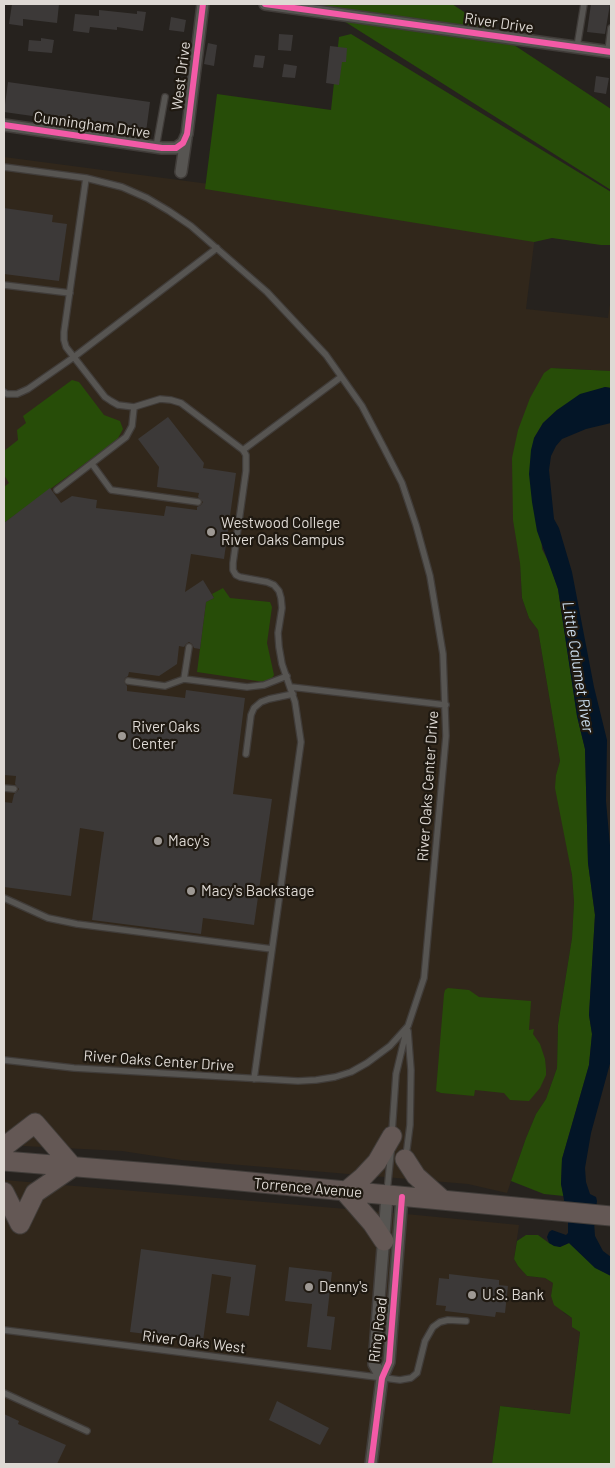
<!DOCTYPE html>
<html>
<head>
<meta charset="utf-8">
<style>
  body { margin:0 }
  #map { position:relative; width:615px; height:1468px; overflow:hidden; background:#26221e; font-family:Barlow,sans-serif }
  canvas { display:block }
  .frame { position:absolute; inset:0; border:5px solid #ded9d4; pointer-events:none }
</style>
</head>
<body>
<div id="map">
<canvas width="615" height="1468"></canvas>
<div class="frame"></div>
</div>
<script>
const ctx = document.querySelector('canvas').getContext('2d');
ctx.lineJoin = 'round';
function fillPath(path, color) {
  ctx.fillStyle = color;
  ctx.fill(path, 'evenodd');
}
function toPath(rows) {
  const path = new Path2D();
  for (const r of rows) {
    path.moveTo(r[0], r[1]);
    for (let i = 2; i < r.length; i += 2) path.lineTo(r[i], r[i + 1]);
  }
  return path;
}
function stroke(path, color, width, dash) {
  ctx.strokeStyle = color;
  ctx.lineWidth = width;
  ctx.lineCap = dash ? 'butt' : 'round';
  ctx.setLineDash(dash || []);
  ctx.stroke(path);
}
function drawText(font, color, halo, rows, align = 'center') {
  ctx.font = font + ' Barlow,sans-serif';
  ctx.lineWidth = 4.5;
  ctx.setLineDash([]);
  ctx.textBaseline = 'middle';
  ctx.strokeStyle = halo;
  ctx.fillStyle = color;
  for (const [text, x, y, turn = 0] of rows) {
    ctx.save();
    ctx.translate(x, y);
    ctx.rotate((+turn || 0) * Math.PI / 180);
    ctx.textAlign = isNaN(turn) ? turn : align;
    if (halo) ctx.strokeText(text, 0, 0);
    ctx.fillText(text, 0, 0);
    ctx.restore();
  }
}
const built = toPath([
  [4,157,536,227,526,309,608,318,611,297,611,371,551,368,520,563,522,598,529,618,538,630,560,761,556,775,572,875,574,902,572,938,558,1025,557,1068,546,1099,536,1114,526,1138,507,1193,468,1184,181,1160,122,1151,4,1145],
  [4,1180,406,1214,519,1225,514,1259,518,1266,527,1276,545,1278,553,1283,551,1296,564,1313,572,1318,580,1331,570,1414,500,1406,492,1464,4,1464]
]);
const green = toPath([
  [317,4,452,4,611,109,611,190],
  [351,34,611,192,611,245,601,245,552,238,534,242,205,189,217,94,331,110,339,37],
  [551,368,611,371,611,388,605,387,557,410,543,423,534,438,542,549,550,565,558,589,577,716,585,749,588,863,595,915,589,1015,592,1034,589,1065,562,1159,561,1184,564,1196,544,1194,511,1181,526,1138,536,1114,546,1099,557,1068,558,1025,572,938,574,902,572,875,555,788,556,775,560,761,538,630,529,618,522,598,520,563,513,520,512,458,518,430,530,398,544,373],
  [72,380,79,382,104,415,120,421,123,429,117,440,4,523,4,487,9,483,4,475,4,451,18,440,17,430,26,423,23,416],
  [223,588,230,598,270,602,272,607,267,643,274,675,271,680,264,682,197,672,206,602,214,598,212,594],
  [448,988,469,990,479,997,531,1001,529,1030,534,1029,533,1034,540,1044,545,1059,546,1069,546,1075,540,1088,529,1101,510,1100,504,1093,475,1090,474,1096,441,1093,436,1091,444,994,445,990],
  [526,1235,538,1235,549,1243,560,1247,569,1243,595,1267,611,1276,611,1464,492,1464,500,1406,570,1414,580,1332,572,1327,572,1318,554,1305,551,1296,553,1283,545,1278,527,1276,518,1266,514,1259,517,1241]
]);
const water = toPath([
  [605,387,611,388,611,423,586,429,562,439,556,446,551,456,549,470,554,519,559,528,572,572,594,687,607,740,606,801,611,857,611,1060,591,1133,585,1168,586,1182,590,1194,596,1197,597,1201,594,1222,595,1236,603,1251,611,1257,611,1276,595,1268,569,1243,560,1247,554,1246,549,1243,547,1237,549,1232,552,1230,566,1235,568,1233,568,1221,561,1184,562,1159,589,1065,592,1034,589,1015,595,915,588,863,585,749,577,716,558,589,537,531,532,502,529,474,531,450,534,438,543,423,557,410,580,394]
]);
const building = toPath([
  [12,4,59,4,57,23,23,19,23,26,9,24],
  [591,4,610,4,605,34,587,32],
  [99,10,137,14,137,11,146,12,143,31,117,27,117,30,90,27,89,33,73,31,75,14,99,16],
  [171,17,186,20,184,32,169,30],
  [279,34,293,35,291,51,278,50],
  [41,38,54,40,52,53,28,51,29,40,41,41],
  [208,43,217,45,214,66,204,64],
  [330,46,347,48,346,62,342,62,339,85,326,83],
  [255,55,265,56,263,68,253,67],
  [284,64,297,66,295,78,282,77],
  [596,76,609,78,606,94,594,92],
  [8,82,150,102,146,132,4,112],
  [4,208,53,215,52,222,67,224,59,281,4,274],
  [168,417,204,463,203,468,236,473,224,559,191,554,185,592,203,580,214,598,206,602,200,649,194,648,192,644,189,642,186,644,184,647,179,646,177,664,159,676,129,672,128,676,125,678,124,682,127,686,127,691,185,698,186,690,245,698,233,794,272,799,254,925,203,918,201,934,92,920,104,832,80,828,71,896,4,887,4,802,12,803,14,794,17,792,19,789,15,784,16,776,4,775,4,523,50,488,61,503,72,496,97,500,96,508,164,516,166,506,197,510,197,507,201,505,203,502,198,497,199,493,157,487,159,467,138,439],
  [141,1249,256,1265,249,1316,226,1313,231,1277,212,1274,203,1341,130,1332],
  [289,1267,332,1272,327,1316,335,1317,331,1350,307,1347,312,1304,285,1301],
  [449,1274,499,1280,499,1285,508,1286,505,1313,496,1312,495,1317,445,1311,446,1306,436,1305,439,1278,449,1279],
  [277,1401,329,1428,320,1445,269,1420],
  [4,1414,19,1421,18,1424,66,1445,57,1464,4,1464]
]);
const service = toPath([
  [577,47,584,4],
  [608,51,611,28],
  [156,147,165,97],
  [4,167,86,178,122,187,147,198,169,211,191,226,267,292,326,355,362,406,384,448,402,483,416,525,430,576,443,654,446,736,424,978,408,1026,390,1046,367,1063,351,1072,335,1077,316,1080,298,1081,74,1068,4,1060],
  [86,178,64,332,64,340,66,347,105,397,111,401,118,405,134,407,160,399,171,400,181,403,243,450,246,455,246,471,233,563,233,570,236,575,240,577,267,582,274,585,279,591,281,598,282,608,278,633,279,647,282,664,295,702,301,742,254,1079],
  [4,285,70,293],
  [4,392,7,394,17,394,28,389,74,357,217,248],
  [243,450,341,377],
  [92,464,111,490,198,502],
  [57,490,126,437,132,426,134,407],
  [184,679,189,647],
  [128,681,165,686,184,679,247,687,264,685,287,676],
  [291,687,446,705],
  [246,754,251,715,254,708,261,702,269,699,293,694],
  [4,788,14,789],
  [4,898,48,918,77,924,272,949],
  [392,1132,396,1074,407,1028],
  [406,1156,410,1125,411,1070,408,1031],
  [387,1192,391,1152],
  [4,1330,400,1380,411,1378,417,1373,425,1341,433,1327,440,1322,448,1320,466,1321],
  [4,1393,87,1431]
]);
const minor = toPath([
  [265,4,611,52],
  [4,125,162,148,176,148,183,143,187,134,203,4],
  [181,172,186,138],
  [382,1378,374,1364,387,1196],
  [371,1464,382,1378,389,1362,402,1197]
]);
const primary = toPath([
  [4,1147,35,1123,73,1167],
  [405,1159,416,1176,443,1200],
  [4,1161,176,1175,611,1216],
  [4,1192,20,1224],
  [345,1192,363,1177,377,1162,392,1136],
  [345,1192,372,1223,384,1241],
  [20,1224,35,1193,73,1167]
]);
const cycleway = toPath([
  [265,4,611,52],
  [4,125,162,148,176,148,183,143,187,134,203,4],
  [371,1464,382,1378,389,1362,402,1197]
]);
const markers = [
  [211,532,5,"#9e9994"],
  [122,736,5,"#9e9994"],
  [158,841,5,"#9e9994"],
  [191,891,5,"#9e9994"],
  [309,1287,5,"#9e9994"],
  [472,1295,5,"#9e9994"]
];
const streetNames = [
  ["River Drive",499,23,8],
  ["West Drive",181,76,-83],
  ["Cunningham Drive",92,125,8],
  ["River Oaks Center Drive",428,786,-86],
  ["River Oaks Center Drive",159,1061,4],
  ["Torrence Avenue",308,1188,5],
  ["Ring Road",378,1330,-83],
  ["River Oaks West",194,1342,7]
];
const poiNames = [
  ["Westwood College",221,523],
  ["River Oaks Campus",221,540],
  ["River Oaks",132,727],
  ["Center",132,744],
  ["Macy's",168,841],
  ["Macy's Backstage",201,891],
  ["Denny's",319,1287],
  ["U.S. Bank",482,1295]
];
const waterNames = [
  ["Little Calumet River",578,667,81]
];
fillPath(built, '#31271b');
fillPath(green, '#274d08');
fillPath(water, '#031527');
fillPath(building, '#3c3938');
stroke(service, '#403c39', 8);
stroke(minor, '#403c39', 14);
stroke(primary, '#403c39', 21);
stroke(service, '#575552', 5.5);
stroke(minor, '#575552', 11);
stroke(primary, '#645855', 19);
stroke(cycleway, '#f35aa7', 6);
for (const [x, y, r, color] of markers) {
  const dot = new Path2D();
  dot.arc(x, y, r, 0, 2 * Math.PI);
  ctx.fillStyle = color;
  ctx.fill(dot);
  stroke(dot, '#1f1911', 2);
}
drawText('15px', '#ded9d4', '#1f1911', streetNames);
drawText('15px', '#ded9d4', '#1f1911', poiNames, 'left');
drawText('italic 16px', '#cbddef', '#1f1911', waterNames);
</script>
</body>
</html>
